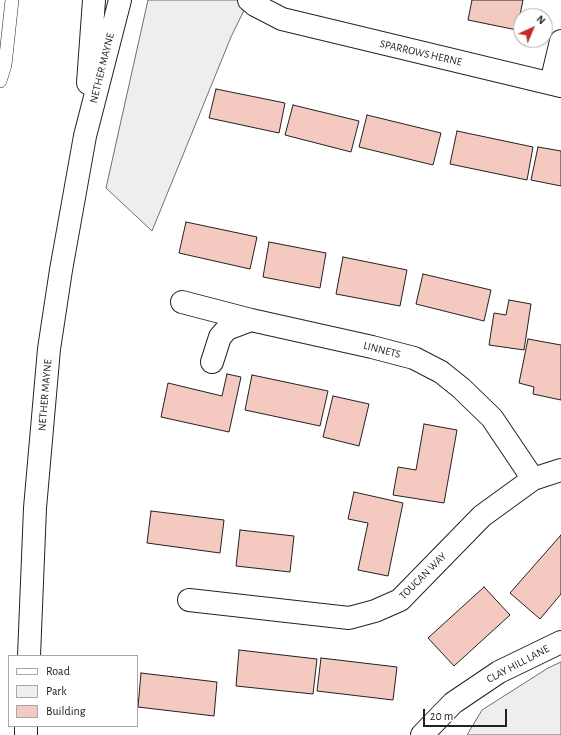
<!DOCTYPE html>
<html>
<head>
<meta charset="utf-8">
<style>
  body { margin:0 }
  #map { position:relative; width:561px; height:735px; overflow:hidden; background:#fff; font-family:"Alegreya Sans",sans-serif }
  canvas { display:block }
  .legend { position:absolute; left:8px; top:655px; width:130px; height:72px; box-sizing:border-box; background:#fff; border:1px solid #a7a7a7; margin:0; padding:5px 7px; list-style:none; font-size:12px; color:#222 }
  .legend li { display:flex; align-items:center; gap:8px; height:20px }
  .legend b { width:20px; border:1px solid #a7a7a7 }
  .north { position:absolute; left:513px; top:8px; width:40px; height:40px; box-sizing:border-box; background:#fff; border:1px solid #a7a7a7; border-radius:50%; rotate:44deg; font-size:11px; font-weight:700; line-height:16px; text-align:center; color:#222 }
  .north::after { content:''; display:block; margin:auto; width:14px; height:18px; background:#c62828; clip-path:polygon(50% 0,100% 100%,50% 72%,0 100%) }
  .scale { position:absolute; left:423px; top:709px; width:84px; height:18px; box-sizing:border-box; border:2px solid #222; border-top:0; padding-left:5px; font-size:12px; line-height:14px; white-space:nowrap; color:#222; -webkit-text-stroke:3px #fff; paint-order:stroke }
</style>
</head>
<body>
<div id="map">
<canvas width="561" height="735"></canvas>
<ul class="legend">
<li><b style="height:5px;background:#fff"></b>Road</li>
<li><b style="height:11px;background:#eee"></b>Park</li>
<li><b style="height:11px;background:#f3c9c0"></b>Building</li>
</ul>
<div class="north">N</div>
<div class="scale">20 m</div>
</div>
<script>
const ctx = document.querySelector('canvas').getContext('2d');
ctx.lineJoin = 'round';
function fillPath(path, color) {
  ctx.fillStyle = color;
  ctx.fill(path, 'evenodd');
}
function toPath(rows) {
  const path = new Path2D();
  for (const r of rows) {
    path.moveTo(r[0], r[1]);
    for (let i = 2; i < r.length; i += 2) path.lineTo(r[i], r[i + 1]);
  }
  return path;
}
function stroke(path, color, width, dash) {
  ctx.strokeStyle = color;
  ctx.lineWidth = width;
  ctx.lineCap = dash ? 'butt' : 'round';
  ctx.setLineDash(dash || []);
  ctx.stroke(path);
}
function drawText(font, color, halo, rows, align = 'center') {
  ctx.font = font + ' "Alegreya Sans",sans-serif';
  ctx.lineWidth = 3;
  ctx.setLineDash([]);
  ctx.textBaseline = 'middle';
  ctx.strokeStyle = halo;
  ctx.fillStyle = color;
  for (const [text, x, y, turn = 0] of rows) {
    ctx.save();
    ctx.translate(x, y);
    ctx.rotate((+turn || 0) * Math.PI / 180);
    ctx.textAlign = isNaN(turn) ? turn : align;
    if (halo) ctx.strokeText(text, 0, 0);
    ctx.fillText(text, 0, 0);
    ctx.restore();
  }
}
const green = toPath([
  [148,0,249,0,231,37,152,231,106,188,148,0],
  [561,662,561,735,467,735,482,710,548,668,561,662]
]);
const building = toPath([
  [472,0,523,0,517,30,468,20,472,0],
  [216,89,285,103,279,133,209,118,216,89],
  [293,105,359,121,351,152,285,135,293,105],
  [367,115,441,133,433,165,359,147,367,115],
  [457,131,533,147,527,180,450,164,457,131],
  [538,147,561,151,561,186,531,180,538,147],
  [186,222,257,237,250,269,179,253,186,222],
  [269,242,326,253,320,288,263,277,269,242],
  [343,257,407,270,400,306,336,294,343,257],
  [423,274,491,290,484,321,416,304,423,274],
  [509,300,531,304,524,350,489,345,494,313,506,315,509,300],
  [528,339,561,345,561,400,533,394,534,387,519,383,528,339],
  [227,374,241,377,229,432,161,417,168,383,222,396,227,374],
  [252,375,328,391,320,426,245,410,252,375],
  [333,396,369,404,359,446,323,437,333,396],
  [424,424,457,430,444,503,393,495,398,467,416,470,424,424],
  [354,492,403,503,388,576,358,570,368,523,348,519,354,492],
  [151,511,224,520,220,553,147,543,151,511],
  [240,530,294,536,290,572,236,566,240,530],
  [561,535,561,594,540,619,510,593,561,535],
  [484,587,510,615,454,666,428,638,484,587],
  [239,650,317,659,313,694,236,686,239,650],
  [321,658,397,667,393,700,317,691,321,658],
  [141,673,217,682,214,716,138,707,141,673]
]);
const service = toPath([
  [0,81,5,65,12,0]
]);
const minor = toPath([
  [551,83,561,41],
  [182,302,251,320,372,347,414,358,441,372,461,388,492,418,533,479],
  [212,362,220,337,227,329,251,320],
  [189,600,349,618,375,611,400,600,482,516,533,479,561,470],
  [422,735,453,703,499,672,561,642]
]);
const tertiary = toPath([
  [249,0,255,5,282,19,561,86]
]);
const primary = toPath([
  [88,83,94,0],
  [29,656,35,508,49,349,61,270,85,136,120,0],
  [26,735,26,726]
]);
const streetNames = [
  ["SPARROWS HERNE",421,53,13],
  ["NETHER MAYNE",102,68,-76],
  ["LINNETS",382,350,15],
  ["NETHER MAYNE",45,395,-85],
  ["TOUCAN WAY",423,576,-45],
  ["CLAY HILL LANE",518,664,-28]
];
fillPath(green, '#eee');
stroke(green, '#6f6f6f', 1);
fillPath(building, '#f3c9c0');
stroke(building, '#222', 1);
stroke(service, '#222', 14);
stroke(minor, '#222', 24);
stroke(tertiary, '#222', 24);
stroke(primary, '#222', 24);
stroke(service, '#fff', 13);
stroke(minor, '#fff', 22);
stroke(tertiary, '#fff', 22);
stroke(primary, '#fff', 22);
drawText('11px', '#222', '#fff', streetNames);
</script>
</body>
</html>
